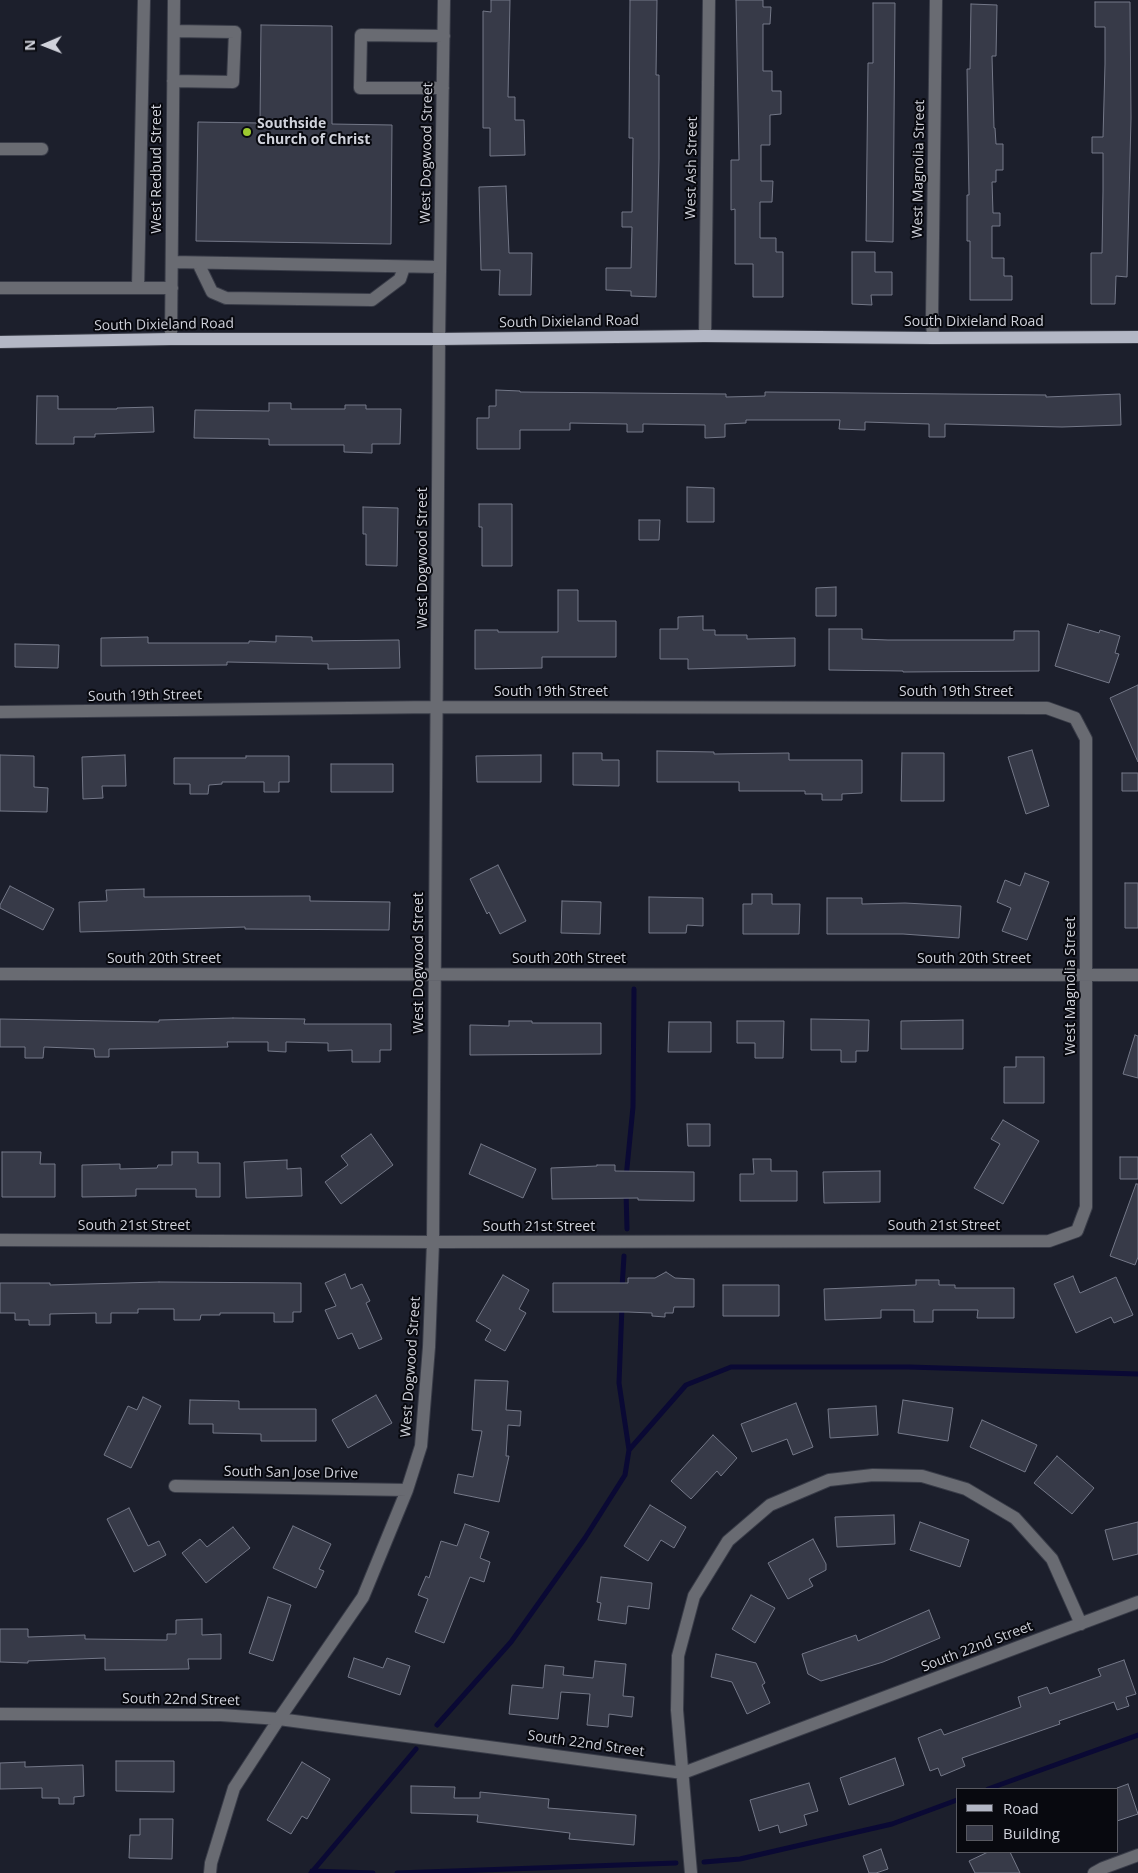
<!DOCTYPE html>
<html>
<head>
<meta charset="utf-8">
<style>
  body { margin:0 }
  #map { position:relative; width:1138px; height:1873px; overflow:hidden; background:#1c1f2c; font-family:"Open Sans",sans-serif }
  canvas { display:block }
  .legend { position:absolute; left:956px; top:1788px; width:162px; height:65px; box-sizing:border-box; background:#08090f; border:1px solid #585961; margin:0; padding:6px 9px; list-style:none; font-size:15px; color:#d0d2db }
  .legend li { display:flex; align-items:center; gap:10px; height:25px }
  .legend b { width:25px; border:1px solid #585961 }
  .north { position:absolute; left:20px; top:20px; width:50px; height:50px; -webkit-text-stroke:4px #08090f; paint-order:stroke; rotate:269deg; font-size:14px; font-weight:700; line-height:20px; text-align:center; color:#d0d2db }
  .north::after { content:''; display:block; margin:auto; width:18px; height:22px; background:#d0d2db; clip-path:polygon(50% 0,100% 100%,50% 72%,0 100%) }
</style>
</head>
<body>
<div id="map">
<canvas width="1138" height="1873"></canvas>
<ul class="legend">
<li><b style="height:6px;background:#b3b7c5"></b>Road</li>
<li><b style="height:14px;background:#373a48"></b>Building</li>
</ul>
<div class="north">N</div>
</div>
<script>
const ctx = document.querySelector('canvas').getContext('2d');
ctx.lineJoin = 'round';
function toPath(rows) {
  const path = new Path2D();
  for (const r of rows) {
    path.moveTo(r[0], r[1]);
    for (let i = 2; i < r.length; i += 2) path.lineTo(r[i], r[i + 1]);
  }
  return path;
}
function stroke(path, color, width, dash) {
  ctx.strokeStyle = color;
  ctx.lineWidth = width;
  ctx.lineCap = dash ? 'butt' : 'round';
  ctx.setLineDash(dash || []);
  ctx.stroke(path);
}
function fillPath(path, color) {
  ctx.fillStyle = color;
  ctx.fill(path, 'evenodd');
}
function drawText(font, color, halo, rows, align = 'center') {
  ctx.font = font + ' "Open Sans",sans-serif';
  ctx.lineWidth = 4;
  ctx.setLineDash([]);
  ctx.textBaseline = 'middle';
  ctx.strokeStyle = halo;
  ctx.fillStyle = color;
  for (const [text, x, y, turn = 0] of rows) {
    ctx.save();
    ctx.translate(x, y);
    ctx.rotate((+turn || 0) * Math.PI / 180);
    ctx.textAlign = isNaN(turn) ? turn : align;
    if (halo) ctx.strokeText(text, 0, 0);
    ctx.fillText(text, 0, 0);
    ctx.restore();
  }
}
const stream = toPath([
  [626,1178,633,1107,634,989],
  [626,1191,627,1229],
  [622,1288,624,1256],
  [622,1306,619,1383,629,1450],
  [437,1725,511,1642,585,1538,625,1475,629,1450,686,1385,731,1367,909,1367,1138,1374],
  [988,1789,1138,1735],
  [704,1862,740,1859,892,1824,957,1800],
  [312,1871,373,1873],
  [311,1873,416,1749],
  [397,1873,676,1863]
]);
const building = toPath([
  [491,0,510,0,508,97,515,97,515,120,524,120,525,155,490,156,490,128,483,128,483,11,491,12,491,0],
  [630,0,657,0,656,75,659,75,659,159,656,297,631,296,631,291,606,290,606,268,631,268,632,227,622,227,622,212,632,212,633,138,629,138,630,0],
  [736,0,763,0,763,7,771,7,770,24,763,24,763,71,772,71,772,91,781,91,781,114,770,115,770,145,761,145,761,181,773,181,772,202,760,202,760,238,776,238,776,252,783,252,783,297,753,297,753,264,735,264,735,209,731,210,731,160,739,160,736,0],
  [1095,2,1130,2,1131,118,1127,277,1116,276,1115,304,1091,304,1091,253,1102,253,1103,191,1103,153,1092,153,1092,137,1103,137,1105,64,1105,27,1095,27,1095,2],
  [873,3,895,3,893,242,866,241,868,63,873,63,873,3],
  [971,4,997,5,996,56,992,56,994,128,995,128,996,144,1003,144,1003,170,996,170,996,182,992,182,993,213,1000,213,1000,226,992,226,992,258,1004,258,1004,276,1012,276,1012,300,970,300,970,241,967,241,967,195,969,195,967,69,970,69,971,4],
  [261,25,332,26,332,124,392,125,391,244,196,241,198,122,260,123,261,25],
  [506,186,509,253,532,253,531,295,499,295,500,270,481,270,479,187,506,186],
  [852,252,875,252,875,272,892,272,892,295,871,295,872,305,852,304,852,252],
  [496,390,520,391,520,392,726,394,726,397,765,396,765,392,1046,395,1046,397,1120,394,1121,425,1062,427,945,424,945,437,929,437,929,424,865,422,865,430,839,429,840,420,746,420,746,423,725,424,725,437,705,438,705,425,643,424,643,432,627,432,627,424,570,423,570,430,520,430,520,449,477,449,477,418,489,418,489,406,496,406,496,390],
  [37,396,58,396,58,409,117,409,117,408,153,407,154,432,95,434,95,437,74,437,74,444,36,444,37,396],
  [269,403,291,403,291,409,345,409,345,405,366,405,366,409,401,409,400,444,372,444,372,453,344,452,344,445,269,445,269,439,194,438,195,410,269,411,269,403],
  [687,487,714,488,714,522,687,522,687,487],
  [479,504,512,504,512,566,482,566,482,527,479,527,479,504],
  [363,507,398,508,397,566,366,565,366,534,363,534,363,507],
  [639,520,660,520,659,540,639,540,639,520],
  [836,587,836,616,816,616,816,588,836,587],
  [558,590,578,590,578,621,616,621,616,657,542,657,542,668,475,669,475,630,498,630,498,632,558,632,558,590],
  [703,616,703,630,715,630,715,635,747,635,747,639,795,638,795,666,688,669,688,659,660,659,660,629,678,629,678,617,703,616],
  [1068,624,1099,633,1100,630,1120,636,1115,653,1119,654,1109,683,1055,666,1068,624],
  [829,629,862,629,862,639,888,640,1014,640,1014,631,1039,631,1039,671,903,672,903,671,829,670,829,629],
  [276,636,312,637,312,641,399,640,400,668,328,669,328,664,227,662,227,665,101,666,101,638,148,637,148,643,249,643,249,641,276,642,276,636],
  [15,644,59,645,58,668,15,667,15,644],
  [1138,685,1138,762,1110,698,1138,685],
  [1032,750,1049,806,1026,814,1008,757,1032,750],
  [657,751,714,752,714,754,789,753,789,760,862,760,862,793,842,794,842,800,822,800,822,794,805,794,805,791,739,791,739,782,657,782,657,751],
  [573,753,602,753,602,760,619,760,619,786,573,785,573,753],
  [902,753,944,753,944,801,901,801,902,753],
  [0,755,34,756,34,787,48,788,47,812,0,811,0,755],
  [125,755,126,786,102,786,103,798,83,799,82,757,125,755],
  [541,755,541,782,477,782,476,756,541,755],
  [246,756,289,756,289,782,279,782,279,792,264,792,264,782,222,782,222,784,209,785,208,794,190,794,190,784,174,784,174,758,246,758,246,756],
  [331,764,393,764,393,792,331,792,331,764],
  [1122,773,1138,773,1138,791,1122,791,1122,773],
  [498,865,526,921,500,934,489,912,487,914,470,879,498,865],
  [1025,873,1049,882,1027,940,1002,931,1011,908,997,902,1005,880,1020,886,1025,873],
  [1125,883,1138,883,1138,928,1125,928,1125,883],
  [10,886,54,909,43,930,0,908,0,905,10,886],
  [144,889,144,897,310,896,310,901,390,902,389,930,245,929,245,927,80,932,79,902,107,901,106,890,144,889],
  [752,894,772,894,772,904,800,904,799,934,743,934,743,904,752,904,752,894],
  [649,897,703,898,703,926,687,925,686,933,649,933,649,897],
  [827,898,862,898,862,904,905,903,961,906,959,938,903,934,827,934,827,898],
  [562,901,601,902,600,934,561,933,562,901],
  [233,1018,305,1019,304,1024,391,1024,391,1050,380,1050,380,1062,352,1062,352,1050,328,1051,328,1043,286,1042,286,1052,268,1051,268,1042,227,1042,228,1047,109,1049,109,1057,95,1057,94,1049,44,1047,43,1058,25,1058,25,1047,0,1047,0,1019,159,1022,159,1020,233,1018],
  [811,1019,869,1020,868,1051,856,1051,856,1062,841,1062,841,1050,811,1050,811,1019],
  [963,1020,963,1049,901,1049,901,1021,963,1020],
  [509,1021,532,1021,532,1023,601,1023,601,1054,470,1055,470,1025,509,1026,509,1021],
  [737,1021,784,1021,783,1058,755,1058,755,1043,737,1043,737,1021],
  [669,1022,711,1022,711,1052,668,1052,669,1022],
  [1135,1035,1138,1036,1138,1078,1123,1074,1135,1035],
  [1016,1057,1044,1057,1044,1103,1004,1103,1004,1067,1016,1067,1016,1057],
  [1003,1120,1039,1141,1003,1204,974,1188,1000,1144,991,1139,1003,1120],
  [687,1124,710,1124,710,1146,688,1146,687,1124],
  [371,1134,393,1165,341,1204,325,1182,348,1165,341,1156,371,1134],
  [481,1144,536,1169,523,1198,469,1174,481,1144],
  [2,1152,41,1152,40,1164,55,1164,55,1197,2,1197,2,1152],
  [172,1152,198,1152,198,1163,220,1163,220,1197,196,1197,196,1189,136,1189,136,1196,82,1197,82,1165,120,1164,120,1169,157,1168,158,1165,172,1165,172,1152],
  [1120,1157,1138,1157,1138,1179,1120,1179,1120,1157],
  [753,1159,771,1159,771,1171,797,1171,797,1201,740,1201,740,1174,754,1174,753,1159],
  [287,1160,287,1169,301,1168,302,1196,246,1198,244,1162,287,1160],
  [597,1165,615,1165,615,1171,694,1172,694,1201,638,1200,638,1198,552,1199,551,1168,597,1166,597,1165],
  [880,1171,880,1202,824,1203,823,1172,880,1171],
  [1136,1184,1138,1184,1138,1257,1135,1265,1110,1256,1136,1184],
  [666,1272,675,1278,694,1279,694,1307,674,1307,673,1313,665,1313,665,1317,652,1316,652,1313,628,1312,553,1312,553,1283,628,1283,628,1278,655,1278,666,1272],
  [345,1274,351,1289,362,1284,370,1301,366,1303,382,1339,359,1349,352,1333,338,1339,325,1310,336,1306,325,1283,345,1274],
  [503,1275,529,1290,519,1309,526,1313,505,1351,485,1340,491,1330,476,1321,503,1275],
  [1073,1276,1080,1293,1116,1277,1133,1315,1114,1323,1111,1317,1076,1333,1054,1284,1073,1276],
  [916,1280,939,1280,939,1285,955,1285,955,1288,1014,1288,1014,1318,977,1318,978,1310,933,1310,933,1322,914,1322,914,1310,881,1310,881,1318,825,1320,824,1289,916,1285,916,1280],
  [159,1282,301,1283,301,1312,293,1312,293,1322,274,1322,274,1313,220,1313,220,1315,201,1315,200,1320,174,1320,174,1309,138,1309,138,1313,111,1313,111,1323,96,1323,96,1313,50,1314,50,1325,29,1325,29,1320,15,1320,15,1313,0,1313,0,1283,50,1283,50,1285,159,1282],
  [723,1285,779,1285,779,1316,723,1316,723,1285],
  [475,1380,508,1381,506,1410,521,1411,520,1426,508,1425,506,1456,509,1456,499,1502,454,1493,458,1474,473,1477,482,1431,472,1430,475,1380],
  [376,1395,392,1423,348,1448,332,1420,376,1395],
  [143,1397,161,1406,131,1468,104,1455,128,1406,137,1410,143,1397],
  [190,1400,239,1401,239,1409,316,1409,316,1441,261,1441,261,1434,213,1433,213,1424,189,1424,190,1400],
  [903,1400,953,1408,948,1441,898,1433,903,1400],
  [796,1403,813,1447,793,1455,787,1439,752,1452,741,1424,796,1403],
  [876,1406,878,1435,830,1438,828,1409,876,1406],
  [982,1420,1037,1445,1025,1472,970,1447,982,1420],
  [713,1435,737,1458,721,1476,717,1471,691,1499,671,1481,713,1435],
  [1057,1456,1094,1488,1072,1514,1034,1483,1057,1456],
  [650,1505,686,1527,674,1548,661,1540,648,1561,624,1546,650,1505],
  [129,1508,148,1546,159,1541,166,1555,134,1572,107,1519,129,1508],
  [894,1515,895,1544,837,1547,835,1517,894,1515],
  [920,1522,969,1540,960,1567,910,1550,920,1522],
  [1138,1522,1138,1554,1113,1560,1105,1530,1138,1522],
  [465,1524,489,1532,480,1558,490,1562,484,1582,470,1577,444,1643,415,1632,428,1599,418,1595,426,1576,429,1578,441,1541,457,1546,465,1524],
  [293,1526,331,1544,319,1569,324,1571,316,1588,273,1568,293,1526],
  [233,1527,250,1548,206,1583,182,1553,200,1539,207,1547,233,1527],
  [813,1539,826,1564,826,1570,809,1579,813,1586,788,1599,768,1563,813,1539],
  [601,1577,652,1583,649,1609,628,1606,626,1624,598,1620,601,1603,597,1602,601,1577],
  [751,1595,775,1608,755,1643,732,1629,751,1595],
  [268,1597,291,1605,273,1661,249,1653,268,1597],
  [929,1610,940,1638,883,1662,821,1681,808,1674,802,1654,856,1635,858,1641,929,1610],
  [202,1619,202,1635,221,1634,221,1659,188,1659,189,1669,105,1670,105,1658,28,1661,28,1663,0,1662,0,1629,28,1629,28,1637,85,1635,85,1639,167,1640,167,1634,176,1634,176,1620,202,1619],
  [716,1654,756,1663,765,1683,762,1685,770,1703,747,1714,732,1682,711,1677,716,1654],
  [354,1658,383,1668,387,1658,410,1666,400,1695,348,1677,354,1658],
  [1124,1660,1136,1694,1126,1697,1129,1706,1117,1710,1114,1702,1059,1721,1060,1724,962,1758,965,1766,941,1776,938,1768,930,1771,918,1738,941,1729,944,1735,1021,1707,1018,1697,1047,1687,1050,1694,1101,1676,1098,1669,1124,1660],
  [595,1661,626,1664,623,1696,634,1697,632,1717,609,1714,608,1727,587,1725,590,1694,561,1692,558,1719,509,1714,512,1685,543,1688,545,1665,564,1667,563,1675,593,1678,595,1661],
  [895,1758,904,1785,849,1805,840,1778,895,1758],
  [116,1761,174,1761,174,1792,116,1791,116,1761],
  [25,1762,25,1767,83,1765,84,1796,74,1797,74,1804,59,1804,59,1798,42,1798,42,1788,0,1789,0,1763,25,1762],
  [302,1762,330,1779,307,1819,302,1816,291,1834,267,1820,302,1762],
  [809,1783,818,1811,804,1815,807,1825,780,1833,778,1825,759,1831,750,1800,809,1783],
  [1128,1784,1138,1814,1117,1821,1117,1788,1128,1784],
  [411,1786,455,1787,454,1798,480,1798,480,1792,549,1799,548,1808,636,1815,634,1845,569,1839,570,1833,477,1822,478,1815,411,1813,411,1786],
  [140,1819,173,1819,172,1859,129,1858,130,1835,140,1835,140,1819],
  [881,1849,888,1869,876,1873,869,1873,863,1856,881,1849],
  [988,1852,1010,1852,1020,1873,975,1873,969,1861,988,1852]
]);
const minor = toPath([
  [144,0,138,288,172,288],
  [173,81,233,82,235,32,174,31],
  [443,88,360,88,361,35,444,36],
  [0,149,42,149],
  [172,262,440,267],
  [198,263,212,292,226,298,372,300,400,279,404,267],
  [0,288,138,288],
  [705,336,709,0],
  [933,338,932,318,936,0],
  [171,339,174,0],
  [0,712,436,707,1047,708,1075,718,1086,739,1086,1207,1077,1231,1049,1241,433,1242,0,1240],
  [0,974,1138,975],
  [175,1486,407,1490],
  [0,1714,221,1715,279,1719,683,1773,1138,1602],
  [210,1873,211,1863,234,1788,279,1719,363,1597,407,1490,421,1446,429,1347,433,1242,439,339,444,0],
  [691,1873,677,1710,678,1656,694,1596,728,1541,770,1505,829,1480,873,1475,922,1476,966,1489,1015,1518,1052,1559,1081,1624],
  [1094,1873,1103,1868,1138,1855]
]);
const major = toPath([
  [0,342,171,339,439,339,705,336,933,338,1138,337]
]);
const markers = [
  [247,132,5,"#9dca30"]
];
const poiNames = [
  ["Southside",257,124],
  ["Church of Christ",257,140]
];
const streetNames = [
  ["West Dogwood Street",427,153,-89],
  ["West Ash Street",692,168,-89],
  ["West Redbud Street",157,169,-90],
  ["West Magnolia Street",919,169,-89],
  ["South Dixieland Road",569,322,-1],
  ["South Dixieland Road",974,322],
  ["South Dixieland Road",164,325,-1],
  ["West Dogwood Street",423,558,-90],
  ["South 19th Street",551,692],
  ["South 19th Street",956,692],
  ["South 19th Street",145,696,-1],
  ["South 20th Street",164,959],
  ["South 20th Street",569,959],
  ["South 20th Street",974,959],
  ["West Dogwood Street",419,963,-90],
  ["West Magnolia Street",1071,986,-90],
  ["South 21st Street",134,1226],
  ["South 21st Street",944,1226],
  ["South 21st Street",539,1227],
  ["West Dogwood Street",411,1367,-86],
  ["South San Jose Drive",291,1473,1],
  ["South 22nd Street",977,1647,-21],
  ["South 22nd Street",181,1700,1],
  ["South 22nd Street",586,1744,8]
];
stroke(stream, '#0a0934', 5);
fillPath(building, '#373a48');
stroke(building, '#747888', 1);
stroke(minor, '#393c48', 14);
stroke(major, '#393c48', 14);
stroke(minor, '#696b72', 12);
stroke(major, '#b3b7c5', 12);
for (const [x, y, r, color] of markers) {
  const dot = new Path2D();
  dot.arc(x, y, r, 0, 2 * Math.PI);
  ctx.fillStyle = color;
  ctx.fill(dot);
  stroke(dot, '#08090f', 2);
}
drawText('bold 14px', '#d0d2db', '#08090f', poiNames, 'left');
drawText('14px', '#d0d2db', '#08090f', streetNames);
</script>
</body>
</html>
